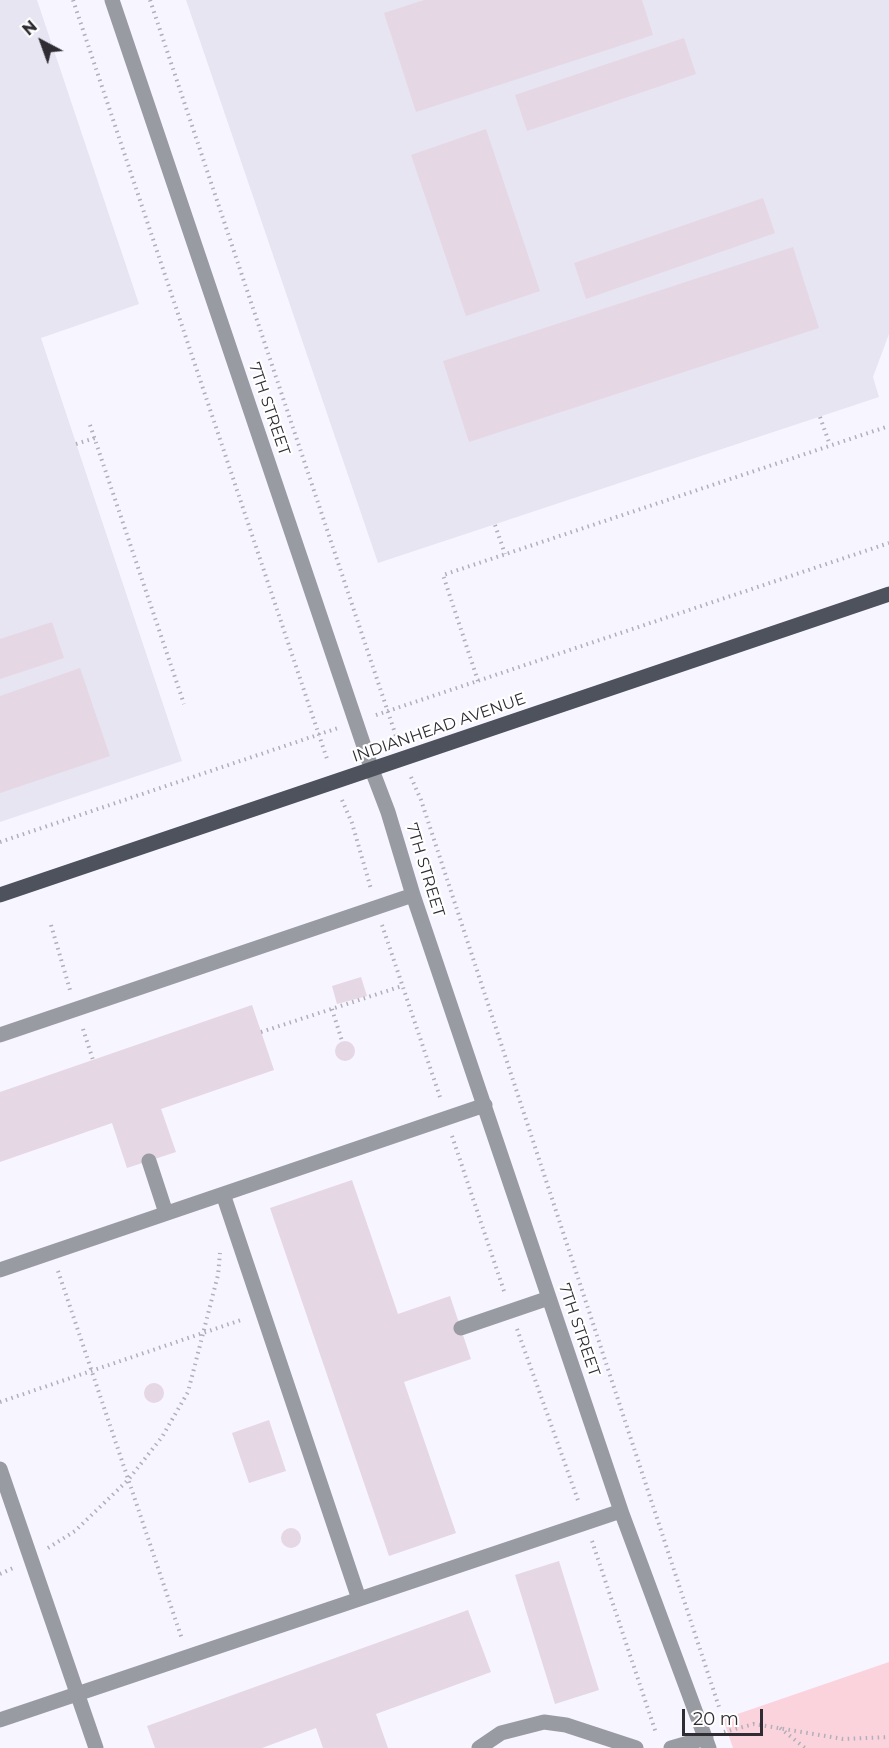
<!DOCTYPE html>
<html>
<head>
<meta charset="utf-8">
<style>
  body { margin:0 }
  #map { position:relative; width:889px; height:1748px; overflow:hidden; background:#f7f5ff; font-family:Montserrat,sans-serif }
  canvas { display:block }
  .north { position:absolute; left:12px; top:12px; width:60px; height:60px; -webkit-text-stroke:4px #fff; paint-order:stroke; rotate:319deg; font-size:16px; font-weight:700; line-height:24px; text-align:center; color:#2f2d33 }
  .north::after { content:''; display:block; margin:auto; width:21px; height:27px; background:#2f2d33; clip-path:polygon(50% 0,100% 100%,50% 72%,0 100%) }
  .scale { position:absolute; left:682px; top:1709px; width:81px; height:27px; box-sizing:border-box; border:3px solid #2f2d33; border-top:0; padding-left:8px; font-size:18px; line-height:21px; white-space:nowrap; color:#2f2d33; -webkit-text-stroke:4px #fff; paint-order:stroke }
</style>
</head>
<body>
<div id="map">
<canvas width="889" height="1748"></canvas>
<div class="north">N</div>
<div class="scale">20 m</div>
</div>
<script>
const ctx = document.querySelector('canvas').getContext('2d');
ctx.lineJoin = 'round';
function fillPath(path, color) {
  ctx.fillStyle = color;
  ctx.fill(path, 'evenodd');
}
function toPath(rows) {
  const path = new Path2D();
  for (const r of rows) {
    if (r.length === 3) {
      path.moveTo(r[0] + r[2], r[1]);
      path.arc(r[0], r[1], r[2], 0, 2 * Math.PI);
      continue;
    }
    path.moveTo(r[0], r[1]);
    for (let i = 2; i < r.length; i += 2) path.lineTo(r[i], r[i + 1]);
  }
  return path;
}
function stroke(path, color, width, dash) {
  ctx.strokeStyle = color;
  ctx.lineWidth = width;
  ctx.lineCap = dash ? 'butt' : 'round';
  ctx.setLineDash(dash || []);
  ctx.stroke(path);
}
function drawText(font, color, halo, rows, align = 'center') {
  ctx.font = font + ' Montserrat,sans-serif';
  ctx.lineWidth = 4.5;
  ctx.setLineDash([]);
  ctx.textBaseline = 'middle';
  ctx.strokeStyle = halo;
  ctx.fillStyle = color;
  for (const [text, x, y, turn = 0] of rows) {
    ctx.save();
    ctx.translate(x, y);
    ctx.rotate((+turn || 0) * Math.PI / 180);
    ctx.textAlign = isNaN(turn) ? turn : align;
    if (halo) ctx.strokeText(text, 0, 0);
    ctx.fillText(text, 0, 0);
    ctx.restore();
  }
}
const built = toPath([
  [0,0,37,0,139,304,41,338,182,761,0,822],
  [186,0,889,0,889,334,873,377,879,397,378,563]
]);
const green = toPath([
  [889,1662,889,1748,733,1748,723,1719]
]);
const building = toPath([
  [424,0,642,0,653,35,416,112,384,13],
  [684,38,696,74,527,131,515,95],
  [486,129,540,291,466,316,411,155],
  [763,198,775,233,586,299,574,263],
  [793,247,819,328,469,442,443,361],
  [52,622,64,658,0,679,0,639],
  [80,668,110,756,0,793,0,696],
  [361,977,367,996,337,1004,332,986],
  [252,1005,274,1070,161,1109,176,1152,127,1168,112,1123,0,1162,0,1092],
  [345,1051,10],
  [352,1180,398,1314,450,1296,471,1359,404,1382,456,1533,389,1556,270,1208],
  [154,1393,10],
  [269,1420,286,1471,249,1483,232,1433],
  [291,1538,10],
  [559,1561,599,1690,555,1704,515,1575],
  [468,1610,491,1672,376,1714,388,1748,323,1748,316,1728,262,1748,155,1748,147,1726]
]);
const path = toPath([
  [73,0,328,762],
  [150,0,397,739],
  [820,417,830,445],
  [90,425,184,704],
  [76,444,95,438],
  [495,525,505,554],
  [478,681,443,575,889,426],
  [376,715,889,543],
  [411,777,421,800,720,1710],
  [342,800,352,823,371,889],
  [0,842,338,728],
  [51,925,70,990],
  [382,925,441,1100],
  [332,1009,342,1041],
  [83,1029,93,1060],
  [261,1032,402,986],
  [452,1136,504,1291],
  [58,1271,182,1639],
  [517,1329,579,1503],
  [0,1402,244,1319],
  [592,1541,656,1733],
  [48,1548,75,1531,128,1480,162,1437,188,1392,218,1275,220,1253],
  [0,1574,13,1568],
  [780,1728,805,1748],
  [724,1732,754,1724,843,1739,889,1737]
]);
const minor = toPath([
  [112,0,372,770,388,812,413,895,621,1511,709,1748],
  [0,1035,413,895],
  [149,1161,166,1213],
  [223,1194,359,1599],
  [0,1270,485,1105],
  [461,1328,549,1298],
  [0,1469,96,1748],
  [0,1720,621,1511],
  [479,1748,501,1733,544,1722,566,1725,636,1748],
  [671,1748,706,1738]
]);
const major = toPath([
  [0,895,889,594]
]);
const streetNames = [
  ["7TH STREET",269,409,71],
  ["INDIANHEAD AVENUE",439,728,-19],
  ["7TH STREET",425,870,73],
  ["7TH STREET",579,1330,71]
];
fillPath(built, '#e8e5f3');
fillPath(green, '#fbd3dd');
fillPath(building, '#e5d7e3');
stroke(path, '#b1afb7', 4, [1.5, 4.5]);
stroke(minor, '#989ba2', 15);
stroke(major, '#4d525d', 15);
drawText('16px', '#2f2d33', '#fff', streetNames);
</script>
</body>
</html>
